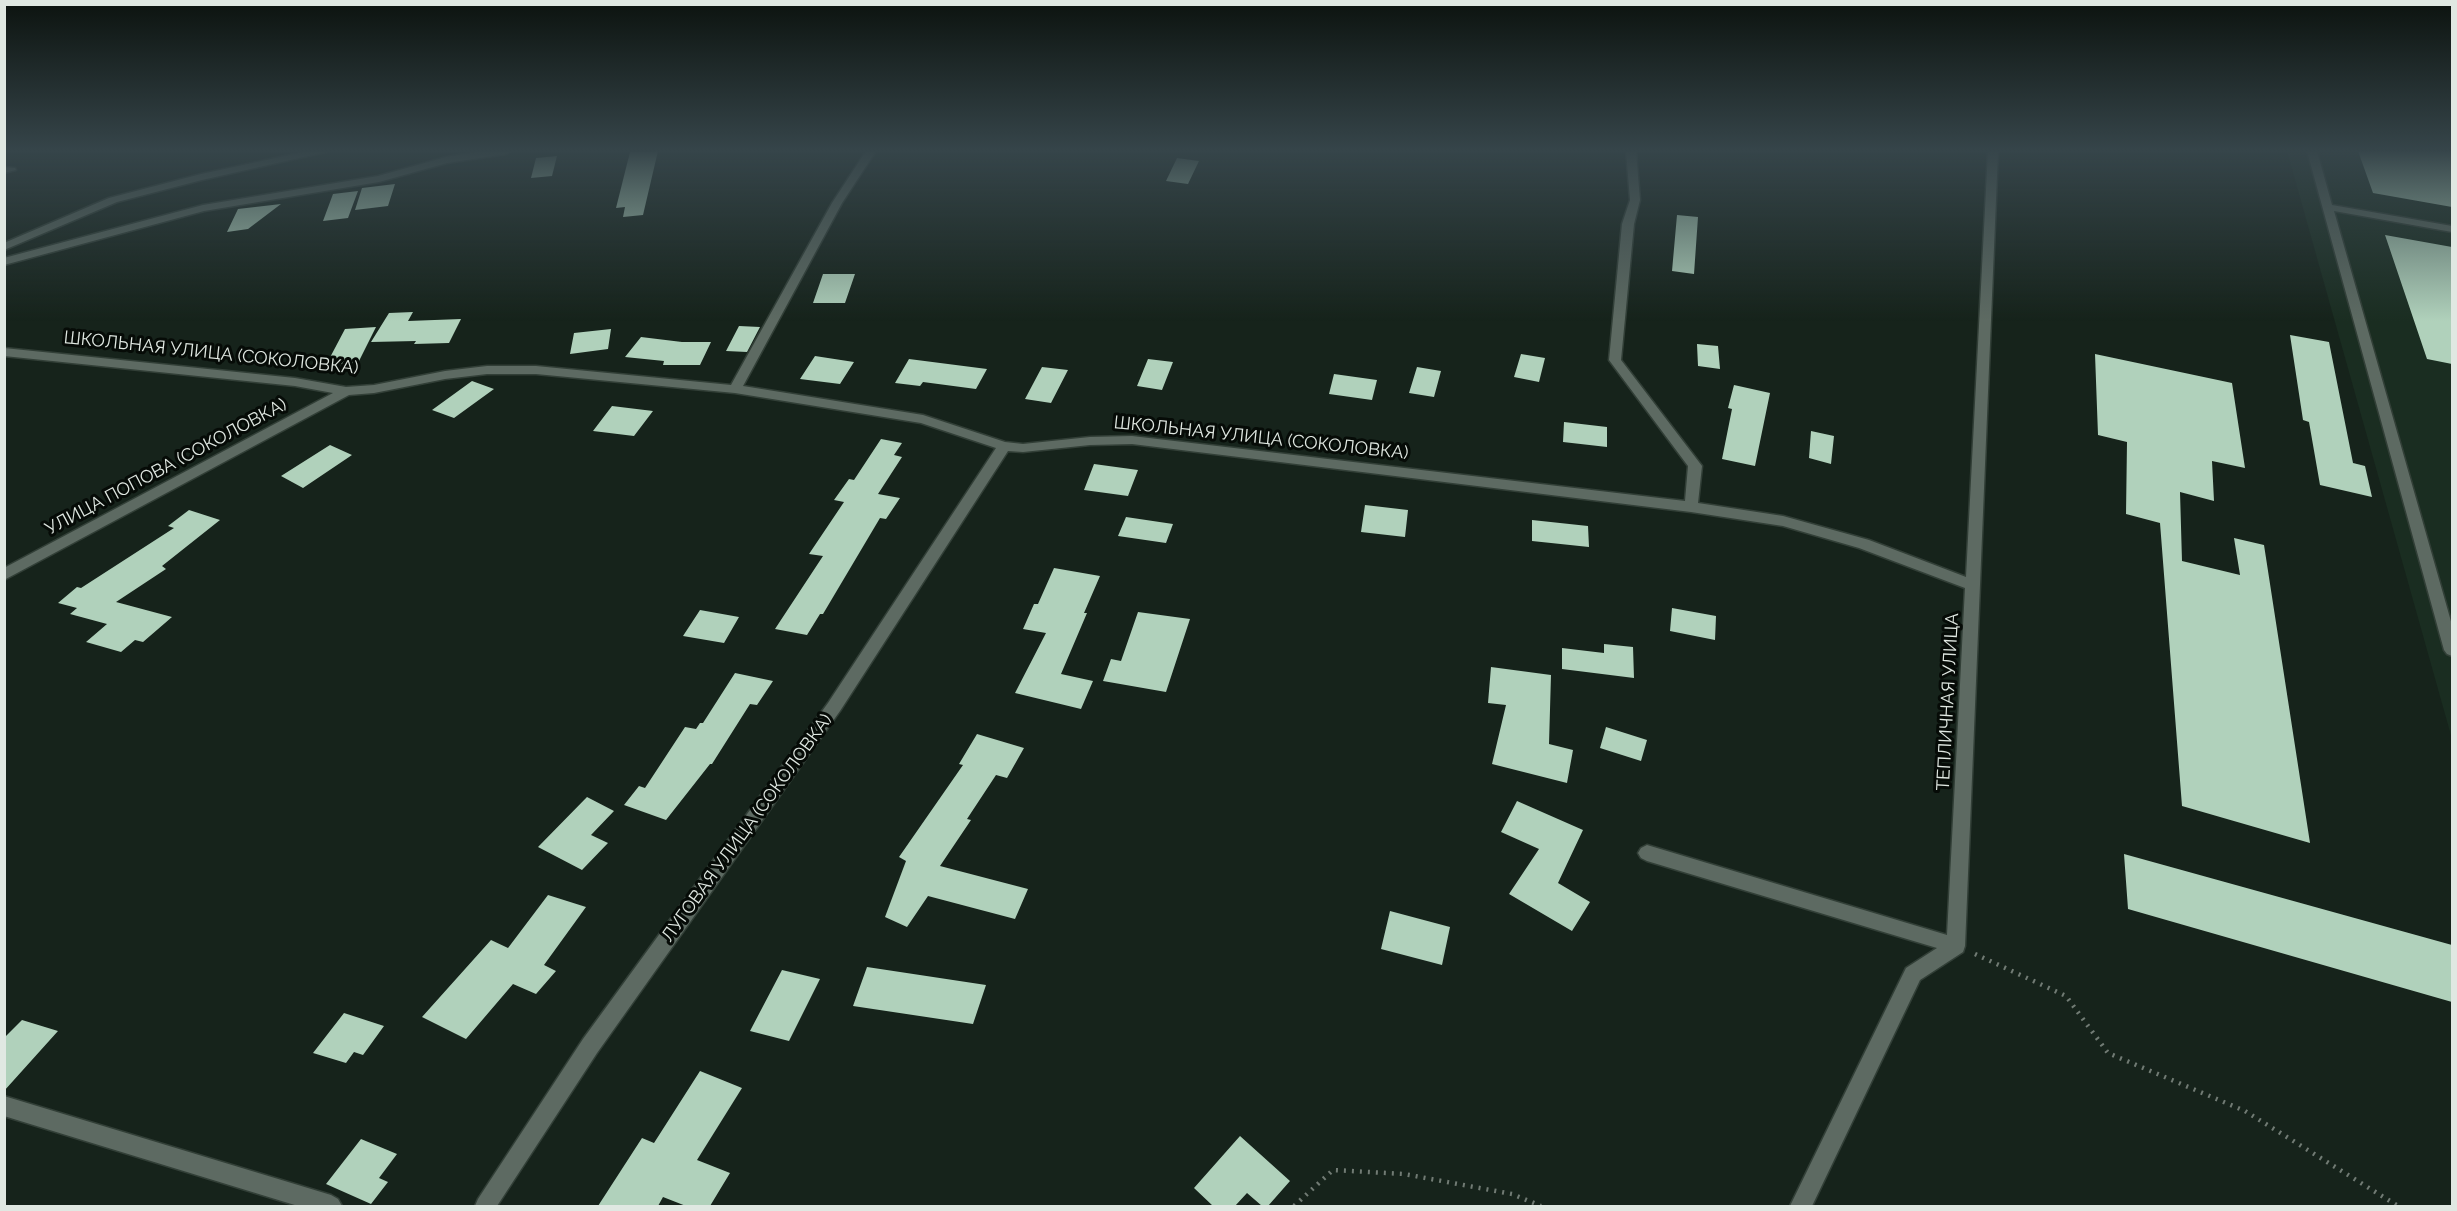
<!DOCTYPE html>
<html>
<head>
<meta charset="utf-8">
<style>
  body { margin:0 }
  #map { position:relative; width:2457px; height:1211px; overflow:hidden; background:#16231b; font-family:Raleway,sans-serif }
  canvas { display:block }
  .frame { position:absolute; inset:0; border:6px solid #e0e8e2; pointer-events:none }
</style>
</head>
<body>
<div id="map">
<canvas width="2457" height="1211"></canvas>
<div class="frame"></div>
</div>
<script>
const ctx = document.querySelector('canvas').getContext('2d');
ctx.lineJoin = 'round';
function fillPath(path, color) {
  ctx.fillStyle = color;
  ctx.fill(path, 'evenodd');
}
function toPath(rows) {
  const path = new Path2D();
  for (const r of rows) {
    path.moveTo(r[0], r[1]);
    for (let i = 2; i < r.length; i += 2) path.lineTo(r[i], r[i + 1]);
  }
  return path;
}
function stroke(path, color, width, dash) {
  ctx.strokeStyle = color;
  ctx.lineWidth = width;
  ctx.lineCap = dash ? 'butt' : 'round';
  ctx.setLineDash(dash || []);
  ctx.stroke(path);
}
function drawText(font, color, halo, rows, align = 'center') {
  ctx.font = font + ' Raleway,sans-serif';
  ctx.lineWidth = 6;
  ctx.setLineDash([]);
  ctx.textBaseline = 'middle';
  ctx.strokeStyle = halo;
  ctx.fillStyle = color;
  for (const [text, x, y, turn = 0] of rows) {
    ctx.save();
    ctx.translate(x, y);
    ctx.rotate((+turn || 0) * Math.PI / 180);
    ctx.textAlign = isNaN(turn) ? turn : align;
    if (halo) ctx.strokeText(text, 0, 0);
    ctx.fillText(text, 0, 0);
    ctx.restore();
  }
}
const built = toPath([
  [2287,151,2452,151,2452,739]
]);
const building = toPath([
  [658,151,643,215,623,217,625,207,616,208,630,152],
  [2358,151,2452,151,2452,207,2373,193],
  [557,156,552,176,531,178,536,158],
  [1177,158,1199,161,1188,184,1166,181],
  [395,184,388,206,355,210,362,188],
  [358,191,348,218,323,221,333,194],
  [281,204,248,229,227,232,238,209],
  [1677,215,1698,217,1694,274,1672,271],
  [2385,235,2452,247,2452,364,2427,359],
  [823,274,855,274,845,303,813,303],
  [413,312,408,321,461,319,449,343,414,344,416,341,371,342,389,313],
  [739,326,760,327,747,352,726,351],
  [376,327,358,363,326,365,345,329],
  [611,329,608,349,570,354,574,333],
  [2290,335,2329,342,2353,463,2365,466,2372,497,2320,485,2309,422,2303,420],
  [641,337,682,342,711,342,700,365,663,365,664,361,625,357],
  [1697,344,1718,346,1720,369,1698,366],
  [1521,354,1545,358,1539,382,1514,377],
  [2095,354,2232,383,2245,468,2212,461,2214,501,2180,492,2182,561,2240,575,2234,538,2264,545,2310,843,2182,806,2160,523,2126,514,2127,442,2098,435],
  [815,356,854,362,840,384,800,379],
  [909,359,987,369,976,389,923,382,920,386,895,383],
  [1148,359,1173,362,1162,390,1137,386],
  [1042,367,1068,370,1051,403,1025,399],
  [1417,367,1441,371,1434,397,1409,393],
  [1334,374,1377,380,1372,400,1329,394],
  [472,381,494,389,454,418,432,410],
  [1734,385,1770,393,1755,466,1722,459,1732,409,1728,408],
  [612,406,653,411,634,436,593,431],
  [1564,422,1607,427,1607,447,1563,442],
  [1811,431,1834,436,1831,464,1809,458],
  [881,439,902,443,894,455,902,457,878,494,900,498,886,519,880,518,823,614,820,614,807,635,775,629,823,556,809,554,844,502,834,500,849,479,854,480],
  [330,445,352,455,303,488,281,476],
  [1094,464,1138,470,1128,496,1084,490],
  [1365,505,1408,510,1405,537,1361,532],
  [189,510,220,520,162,566,166,569,116,602,172,617,143,642,135,640,121,652,86,642,107,624,70,614,77,608,58,603,77,587,81,588,174,528,168,526],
  [1126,517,1173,524,1166,543,1118,536],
  [1532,520,1588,526,1589,547,1532,541],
  [1054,568,1100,576,1084,613,1087,613,1061,674,1093,681,1081,709,1015,693,1046,633,1023,629,1034,604,1038,604],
  [1672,608,1716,616,1715,640,1670,631],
  [700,610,739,617,724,643,683,636],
  [1138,612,1190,619,1166,692,1103,681,1111,659,1121,661],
  [1604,644,1633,647,1634,678,1562,669,1562,648,1604,653],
  [1491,667,1551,675,1549,744,1573,750,1567,783,1492,764,1506,705,1488,703],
  [735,673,773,681,757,705,750,704,712,764,710,764,666,820,624,805,639,786,645,788,685,727,696,729,700,723,703,723],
  [1606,727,1647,740,1641,761,1600,748],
  [977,734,1024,748,1007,778,996,775,967,819,971,820,940,866,1028,889,1015,919,928,896,907,927,885,917,906,861,899,857,963,765,959,764],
  [587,797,614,811,591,835,608,843,582,870,538,847],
  [1517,801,1583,830,1558,883,1590,902,1572,931,1509,894,1539,849,1501,832],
  [2124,854,2452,945,2452,1002,2128,909],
  [548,895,586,907,544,965,556,971,536,994,513,984,466,1039,422,1017,491,940,508,948],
  [1390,911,1450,927,1442,965,1381,949],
  [867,967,986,985,973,1024,853,1006],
  [782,970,820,979,789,1041,750,1031],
  [344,1013,384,1026,363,1055,354,1052,346,1063,313,1053],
  [22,1020,58,1031,4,1091,4,1038],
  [700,1071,742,1088,697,1160,730,1173,710,1206,686,1206,663,1197,658,1206,598,1206,642,1138,654,1143],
  [1240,1136,1290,1181,1268,1206,1262,1206,1247,1193,1235,1206,1213,1206,1194,1188],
  [361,1139,397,1154,379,1178,388,1182,371,1204,326,1184]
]);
const path = toPath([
  [1975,954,2066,996,2108,1053,2245,1111,2398,1206],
  [1294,1206,1333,1170,1404,1174,1512,1194,1541,1206]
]);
const lane = toPath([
  [308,151,330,151,202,180,117,202,4,250,4,243,109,198,201,174,308,151],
  [2307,151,2317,151,2332,205,2452,226,2452,232,2334,211,2452,625,2452,656,2447,654,2444,650,2307,151],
  [4,167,15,168,16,170,4,173,4,167]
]);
const street = toPath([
  [483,151,511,151,506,154,447,163,379,182,204,211,4,265,4,258,203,205,378,176,446,157,483,151],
  [866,151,876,151,842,203,743,386,923,415,1005,442,1023,444,1090,437,1132,436,1685,501,1688,466,1609,360,1622,224,1630,200,1626,151,1636,151,1640,200,1634,224,1621,360,1702,466,1698,503,1783,516,1869,540,1966,577,1988,151,1998,151,1965,946,1963,952,1920,980,1812,1206,1790,1206,1906,968,1937,948,1647,861,1641,858,1638,853,1641,848,1647,845,1947,935,1965,588,1859,548,1783,526,1691,512,1132,444,1090,445,1023,452,1008,451,840,711,597,1053,497,1206,475,1206,478,1199,583,1039,828,703,996,448,921,423,735,393,536,374,487,374,445,379,374,393,349,395,4,580,4,568,333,393,295,386,4,356,4,348,295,378,346,387,374,385,445,371,487,366,536,366,731,385,832,203,866,151],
  [4,1096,331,1195,338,1199,342,1206,298,1206,4,1116,4,1096]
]);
const streetNames = [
  ["ШКОЛЬНАЯ УЛИЦА (СОКОЛОВКА)",211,353,6],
  ["ШКОЛЬНАЯ УЛИЦА (СОКОЛОВКА)",1261,438,6],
  ["УЛИЦА ПОПОВА (СОКОЛОВКА)",166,467,-28],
  ["ТЕПЛИЧНАЯ УЛИЦА",1948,702,-87],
  ["ЛУГОВАЯ УЛИЦА (СОКОЛОВКА)",747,828,-54]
];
fillPath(built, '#1a2d21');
fillPath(building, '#b0d1bb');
stroke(lane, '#323f37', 3);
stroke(street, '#323f37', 3);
stroke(path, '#717b74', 4.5, [2, 6]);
fillPath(lane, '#5d6a62');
fillPath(street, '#5d6a62');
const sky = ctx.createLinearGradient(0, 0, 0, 321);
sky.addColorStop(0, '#0c130f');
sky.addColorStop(0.47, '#36454a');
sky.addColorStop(1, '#36454a00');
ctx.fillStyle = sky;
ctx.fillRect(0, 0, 2457, 321);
drawText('18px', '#e0e8e2', '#060b07', streetNames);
</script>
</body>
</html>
